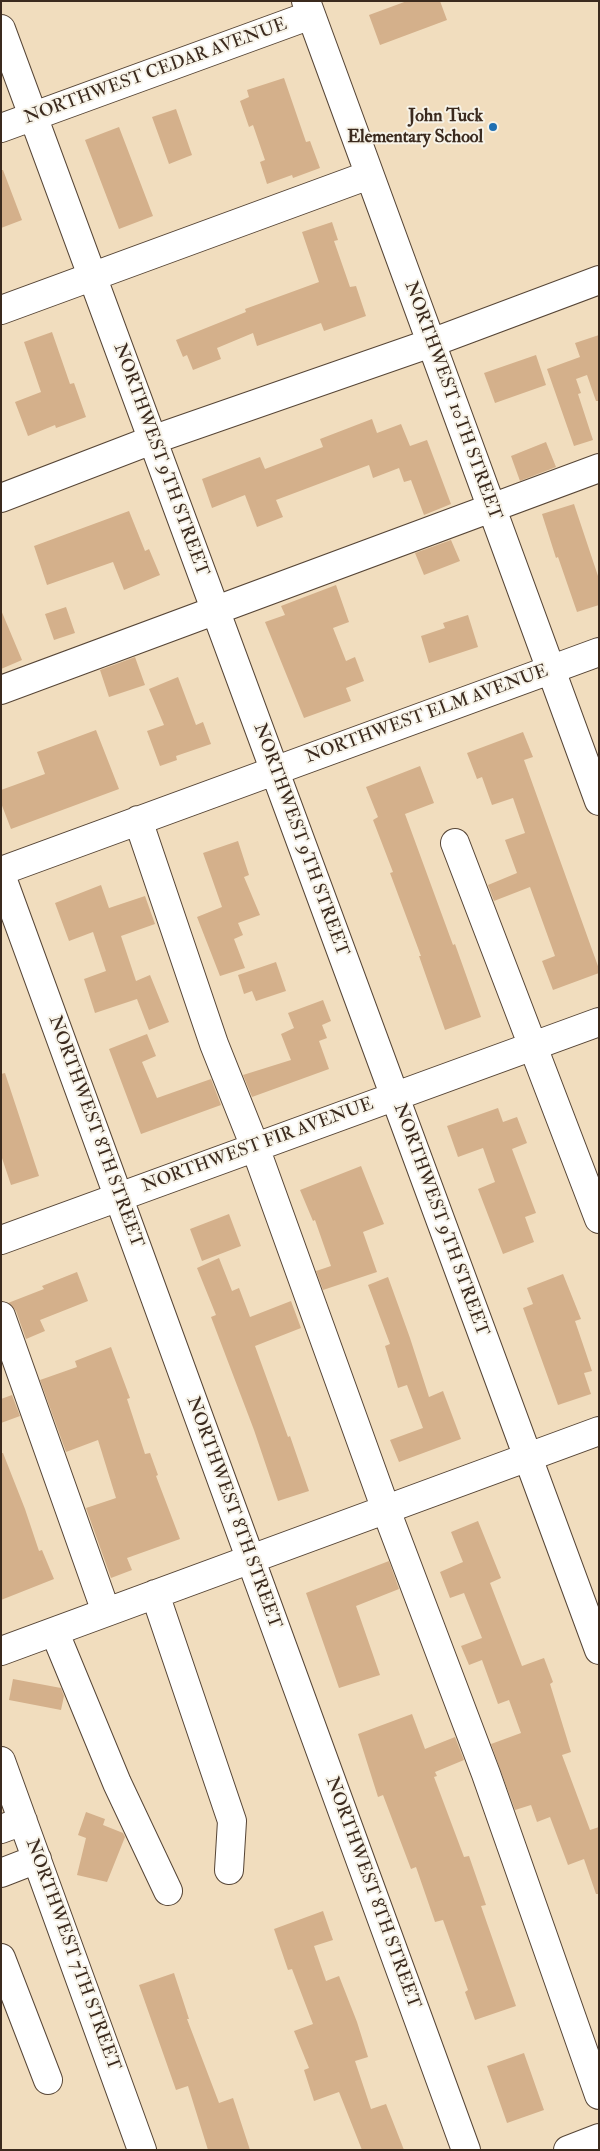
<!DOCTYPE html>
<html>
<head>
<meta charset="utf-8">
<style>
  body { margin:0 }
  #map { position:relative; width:600px; height:2151px; overflow:hidden; background:#f1ddbe; font-family:"IM FELL Double Pica",serif }
  canvas { display:block }
  .frame { position:absolute; inset:0; border:2px solid #3b2a1e; pointer-events:none }
</style>
</head>
<body>
<div id="map">
<canvas width="600" height="2151"></canvas>
<div class="frame"></div>
</div>
<script>
const ctx = document.querySelector('canvas').getContext('2d');
ctx.lineJoin = 'round';
function fillPath(path, color) {
  ctx.fillStyle = color;
  ctx.fill(path, 'evenodd');
}
function toPath(rows) {
  const path = new Path2D();
  for (const r of rows) {
    path.moveTo(r[0], r[1]);
    for (let i = 2; i < r.length; i += 2) path.lineTo(r[i], r[i + 1]);
  }
  return path;
}
function stroke(path, color, width, dash) {
  ctx.strokeStyle = color;
  ctx.lineWidth = width;
  ctx.lineCap = dash ? 'butt' : 'round';
  ctx.setLineDash(dash || []);
  ctx.stroke(path);
}
function drawText(font, color, halo, rows, align = 'center') {
  ctx.font = font + ' "IM FELL Double Pica",serif';
  ctx.lineWidth = 4;
  ctx.setLineDash([]);
  ctx.textBaseline = 'middle';
  ctx.strokeStyle = halo;
  ctx.fillStyle = color;
  for (const [text, x, y, turn = 0] of rows) {
    ctx.save();
    ctx.translate(x, y);
    ctx.rotate((+turn || 0) * Math.PI / 180);
    ctx.textAlign = isNaN(turn) ? turn : align;
    if (halo) ctx.strokeText(text, 0, 0);
    ctx.fillText(text, 0, 0);
    ctx.restore();
  }
}
const building = toPath([
  [407,1,440,1,447,20,380,45,369,15],
  [284,78,306,142,310,141,320,168,293,178,292,175,267,184,260,162,265,160,253,125,249,127,240,101,249,97,247,90],
  [176,109,192,155,169,164,152,117],
  [119,127,153,216,119,229,85,140],
  [1,170,3,170,22,220,1,228],
  [332,222,338,240,334,241,350,287,356,286,366,316,324,331,321,323,257,346,253,333,217,348,221,359,193,370,187,355,183,357,176,340,246,312,245,309,319,282,302,232],
  [52,332,70,384,74,383,86,417,56,428,55,425,28,436,15,402,41,392,24,342],
  [599,335,599,401,596,401,587,375,576,379,581,393,578,394,593,440,574,446,547,369,580,357,575,343],
  [536,355,546,385,495,403,484,373],
  [372,419,377,433,401,424,410,446,427,440,451,504,424,515,411,480,404,482,399,468,373,478,369,465,276,500,283,517,257,527,245,495,212,508,202,479,260,457,265,469,323,447,320,439],
  [546,442,556,467,520,481,511,456],
  [574,504,599,579,599,605,577,612,558,557,556,558,542,514],
  [129,511,145,551,149,549,160,575,124,590,113,562,47,585,34,546],
  [451,540,460,561,424,575,415,553],
  [336,585,349,622,333,628,346,661,355,657,364,681,346,688,351,701,304,718,265,622,285,615,281,606],
  [66,607,75,633,54,640,45,614],
  [1,610,22,660,1,669],
  [468,615,478,647,429,663,421,636,445,628,443,623],
  [135,657,145,685,109,697,100,670],
  [178,677,196,725,203,722,211,744,176,756,177,760,160,766,147,731,164,725,149,689],
  [96,730,119,789,11,829,1,803,1,790,45,774,37,752],
  [523,732,533,757,524,760,599,969,599,973,553,990,542,961,555,956,530,887,494,901,488,885,517,873,505,840,525,833,513,798,492,805,482,777,477,779,467,753],
  [420,766,434,803,405,814,453,945,455,944,481,1017,445,1030,419,956,421,956,390,873,393,872,373,820,378,817,366,787],
  [238,841,249,875,244,877,260,915,238,923,243,935,234,939,245,968,220,976,197,917,222,907,203,853],
  [101,885,109,908,145,896,155,924,121,936,136,981,150,975,169,1022,149,1030,137,999,95,1013,84,979,106,971,93,932,69,941,55,903],
  [276,962,286,991,256,1001,252,991,244,994,238,975],
  [323,1000,331,1021,322,1025,327,1038,319,1041,329,1069,252,1097,243,1075,291,1060,281,1034,294,1028,288,1013],
  [147,1034,156,1056,142,1062,157,1098,211,1079,221,1105,141,1134,109,1049],
  [5,1073,39,1176,11,1185,1,1155,1,1074],
  [498,1108,503,1122,517,1117,527,1143,512,1149,536,1213,525,1217,534,1242,503,1254,478,1189,495,1182,483,1148,458,1157,447,1126],
  [361,1166,384,1224,363,1232,377,1272,323,1290,316,1271,331,1266,315,1220,313,1221,300,1190],
  [229,1214,241,1246,202,1261,190,1229],
  [219,1258,232,1291,239,1288,250,1317,291,1301,301,1328,255,1346,288,1437,290,1436,309,1491,278,1501,254,1430,211,1317,216,1315,197,1268],
  [77,1272,88,1301,40,1320,45,1331,26,1339,16,1311,8,1303,44,1289,42,1286],
  [563,1274,581,1319,575,1321,592,1371,584,1373,591,1394,558,1405,523,1308,533,1304,527,1288],
  [388,1277,410,1338,429,1397,443,1391,461,1439,399,1462,390,1440,423,1428,407,1385,398,1388,385,1346,390,1344,368,1285],
  [111,1347,130,1398,127,1399,145,1454,150,1453,158,1475,156,1476,180,1539,127,1558,132,1570,111,1578,86,1508,116,1498,98,1440,66,1452,40,1380,77,1367,75,1361],
  [12,1395,20,1416,1,1423,1,1399],
  [1,1453,3,1453,25,1509,39,1551,42,1550,54,1579,1,1600],
  [478,1521,501,1578,490,1583,522,1666,544,1658,553,1682,550,1684,571,1752,562,1755,590,1830,599,1827,599,1894,596,1894,584,1859,568,1865,550,1817,537,1822,531,1805,515,1810,491,1744,521,1733,509,1700,498,1704,482,1660,469,1665,461,1646,482,1638,464,1593,450,1598,440,1572,463,1562,451,1532],
  [389,1561,399,1589,356,1606,380,1675,339,1688,306,1593],
  [13,1679,61,1688,64,1696,61,1710,9,1700],
  [412,1714,425,1749,455,1737,464,1760,435,1772,437,1776,434,1777,464,1857,469,1856,486,1905,481,1906,516,2006,475,2020,465,1992,468,1990,443,1920,435,1922,416,1867,411,1869,383,1795,378,1797,358,1734],
  [86,1812,105,1819,103,1825,123,1833,125,1837,107,1882,77,1875,86,1838,78,1835],
  [323,1911,333,1940,314,1946,326,1981,339,1976,357,2022,368,2057,355,2061,371,2109,386,2104,404,2150,362,2150,339,2092,314,2101,304,2070,309,2068,294,2031,313,2024,292,1969,288,1970,274,1929],
  [174,1973,189,2019,187,2019,219,2103,233,2098,250,2150,208,2150,188,2086,176,2090,139,1985],
  [524,2053,544,2110,507,2123,487,2066]
]);
const minor = toPath([
  [306,1,599,801],
  [1,29,599,1650],
  [1,128,311,15],
  [1,310,369,175],
  [1,498,152,440,431,343,599,280],
  [1,690,599,468],
  [138,820,214,1044,255,1147,386,1510,486,1774,599,2095],
  [455,843,599,1219],
  [1,871,599,652],
  [1,875,466,2150],
  [1,1240,599,1022],
  [1,1316,106,1612],
  [155,1594,232,1821,229,1870],
  [55,1633,117,1783,168,1891],
  [1,1651,599,1431],
  [1,1761,142,2150],
  [1,1829,23,1821],
  [1,1873,37,1859],
  [1,1958,48,2080],
  [568,2150,599,2138]
]);
const markers = [
  [493,127,5,"#1f6fb2"]
];
const streetNames = [
  ["NORTHWEST CEDAR AVENUE",156,72,-20],
  ["NORTHWEST 10TH STREET",452,401,70],
  ["NORTHWEST 9TH STREET",160,460,70],
  ["NORTHWEST ELM AVENUE",427,715,-20],
  ["NORTHWEST 9TH STREET",300,840,70],
  ["NORTHWEST 8TH STREET",95,1132,70],
  ["NORTHWEST FIR AVENUE",258,1146,-20],
  ["NORTHWEST 9TH STREET",440,1220,70],
  ["NORTHWEST 8TH STREET",233,1513,70],
  ["NORTHWEST 8TH STREET",372,1893,70],
  ["NORTHWEST 7TH STREET",72,1955,70]
];
const poiNames = [
  ["John Tuck",483,117],
  ["Elementary School",483,138]
];
fillPath(building, '#d4b08b');
stroke(minor, '#564536', 30);
stroke(minor, '#fff', 28);
for (const [x, y, r, color] of markers) {
  const dot = new Path2D();
  dot.arc(x, y, r, 0, 2 * Math.PI);
  ctx.fillStyle = color;
  ctx.fill(dot);
  stroke(dot, '#f7f3e8', 2);
}
drawText('18px', '#3b2a1e', '#f7f3e8', streetNames);
drawText('bold 18px', '#3b2a1e', '#f7f3e8', poiNames, 'right');
</script>
</body>
</html>
